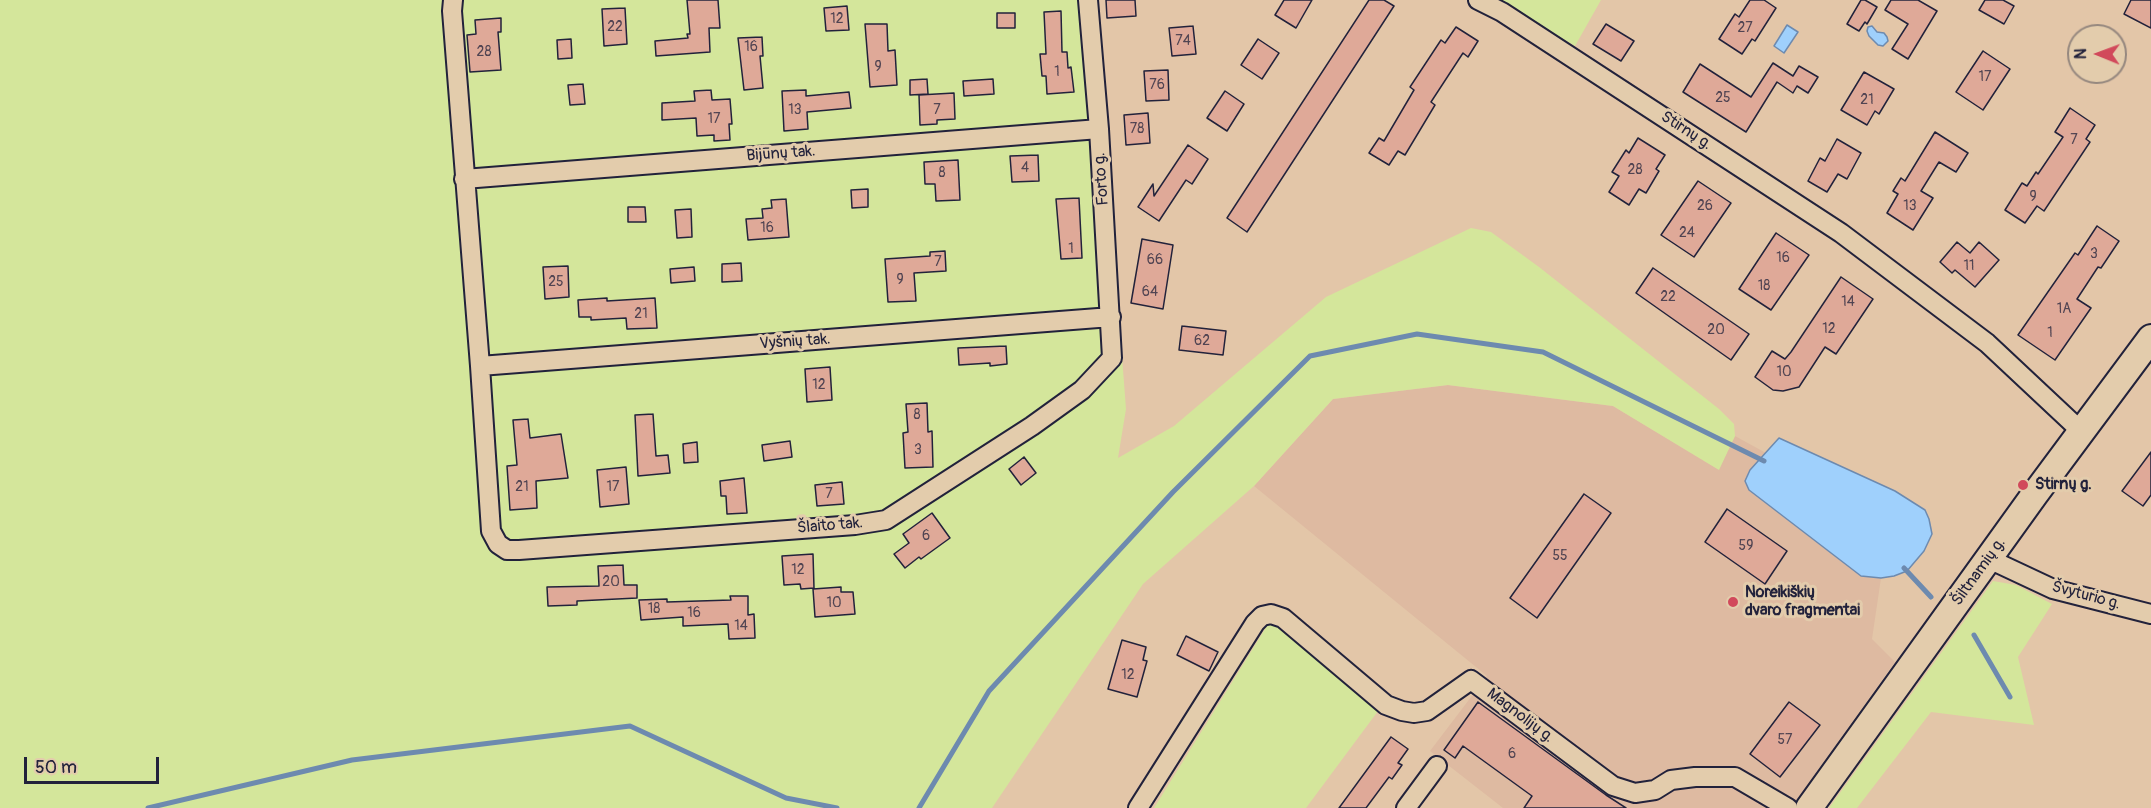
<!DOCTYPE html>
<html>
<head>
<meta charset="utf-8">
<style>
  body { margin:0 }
  #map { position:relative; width:2151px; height:808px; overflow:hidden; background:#e3c6a8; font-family:Pangolin,sans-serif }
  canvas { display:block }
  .north { position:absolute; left:2067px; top:24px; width:60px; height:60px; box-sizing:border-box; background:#e3ccac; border:2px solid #96887f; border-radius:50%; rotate:271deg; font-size:16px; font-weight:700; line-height:24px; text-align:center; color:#22223b }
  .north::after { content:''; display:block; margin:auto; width:21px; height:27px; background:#d1495b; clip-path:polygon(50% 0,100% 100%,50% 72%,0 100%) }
  .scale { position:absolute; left:24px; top:757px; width:135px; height:27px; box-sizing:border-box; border:3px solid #22223b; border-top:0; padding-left:8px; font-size:18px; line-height:21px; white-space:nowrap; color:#22223b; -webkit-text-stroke:4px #e3ccac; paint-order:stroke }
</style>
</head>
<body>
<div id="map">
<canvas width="2151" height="808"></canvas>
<div class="north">N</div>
<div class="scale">50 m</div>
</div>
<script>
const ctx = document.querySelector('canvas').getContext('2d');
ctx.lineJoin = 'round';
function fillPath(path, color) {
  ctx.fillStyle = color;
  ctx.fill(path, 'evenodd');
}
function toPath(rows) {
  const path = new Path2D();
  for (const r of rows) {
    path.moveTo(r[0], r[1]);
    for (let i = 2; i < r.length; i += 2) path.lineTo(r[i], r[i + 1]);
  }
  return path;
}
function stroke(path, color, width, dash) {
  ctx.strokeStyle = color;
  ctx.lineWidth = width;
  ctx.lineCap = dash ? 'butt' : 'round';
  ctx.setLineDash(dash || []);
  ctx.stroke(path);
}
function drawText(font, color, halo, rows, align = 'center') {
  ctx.font = font + ' Pangolin,sans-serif';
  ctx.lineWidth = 6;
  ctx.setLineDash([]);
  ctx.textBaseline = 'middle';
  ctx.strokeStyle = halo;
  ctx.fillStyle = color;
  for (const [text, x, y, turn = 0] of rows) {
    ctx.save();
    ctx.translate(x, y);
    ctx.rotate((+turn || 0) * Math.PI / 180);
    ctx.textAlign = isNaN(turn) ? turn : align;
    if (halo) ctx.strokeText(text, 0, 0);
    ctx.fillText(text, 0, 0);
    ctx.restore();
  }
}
const built = toPath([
  [1448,385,1613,406,1718,469,1735,436,1766,453,1750,470,1745,481,1750,491,1861,576,1881,578,1872,639,1895,662,1799,796,1792,808,1503,808,1430,751,1487,676,1254,486,1333,399]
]);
const green = toPath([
  [0,0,1095,0,1126,409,1118,458,1174,426,1326,297,1471,228,1491,232,1539,267,1719,409,1734,424,1735,436,1719,470,1613,406,1448,385,1333,399,1254,486,1143,584,992,808,0,808],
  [1498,0,1601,0,1575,46],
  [1993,581,2016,585,2052,604,2018,657,2034,725,1931,712,1857,808,1829,808],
  [1270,621,1281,625,1381,707,1306,808,1154,808]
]);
const water = toPath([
  [1787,25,1798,32,1784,53,1774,46,1787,25],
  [1872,26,1877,32,1884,33,1887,37,1888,41,1883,46,1878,45,1869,36,1867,31,1868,27,1872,26],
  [1779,438,1895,491,1925,510,1929,519,1932,534,1924,551,1907,571,1894,576,1881,578,1861,576,1749,490,1745,481,1750,470,1779,438]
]);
const stream = toPath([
  [1904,568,1931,597],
  [1974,635,2010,697],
  [148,808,352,760,630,726,786,798,837,808],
  [919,808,989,691,1173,492,1310,356,1417,334,1543,352,1764,461]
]);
const building = toPath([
  [687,0,718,0,720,28,709,28,710,52,656,56,655,41,688,38,687,34,690,34,687,0],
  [1106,0,1135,0,1136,16,1107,18,1106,0],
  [1284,0,1312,0,1296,28,1275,15,1284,0],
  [1369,0,1384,0,1394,6,1247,232,1227,218,1369,0],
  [1750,0,1764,0,1776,8,1755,41,1752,39,1742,54,1719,39,1735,14,1739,17,1750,0],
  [1861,0,1865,0,1877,7,1867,24,1865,22,1859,31,1847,24,1861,0],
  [1891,0,1918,0,1937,11,1908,59,1892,49,1908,24,1885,10,1891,0],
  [1985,0,2003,0,2014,6,2004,24,1979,10,1985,0],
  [2131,0,2151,0,2151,28,2124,14,2131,0],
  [847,6,849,30,826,31,824,8,847,6],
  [625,8,627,44,604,46,602,9,625,8],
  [1061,11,1062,52,1067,52,1068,68,1071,67,1074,92,1047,94,1046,76,1042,76,1040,54,1046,54,1044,12,1061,11],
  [997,13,1015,13,1015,28,997,28,997,13],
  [501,18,501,32,498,32,501,70,470,72,467,35,476,34,475,20,501,18],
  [865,24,887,24,888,51,895,50,897,85,870,87,865,24],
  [1606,24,1634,41,1621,61,1593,44,1606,24],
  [1193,26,1196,54,1172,56,1169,28,1193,26],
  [1456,27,1478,41,1468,57,1463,53,1431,102,1435,105,1405,155,1398,151,1389,165,1369,153,1379,138,1384,141,1414,90,1410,87,1441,40,1445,43,1456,27],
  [762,37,763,56,760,56,763,88,744,90,738,38,762,37],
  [571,39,572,58,558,59,557,40,571,39],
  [1258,39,1279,53,1262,79,1241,65,1258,39],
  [1983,51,2010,69,1983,110,1956,92,1983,51],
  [1773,63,1793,76,1799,66,1818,77,1808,93,1797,86,1793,93,1777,82,1746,132,1683,92,1700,64,1751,97,1773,63],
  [1168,70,1169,100,1146,101,1144,71,1168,70],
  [1864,72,1894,89,1879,114,1875,111,1867,125,1841,110,1864,72],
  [927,79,928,94,910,95,910,80,927,79],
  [993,79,994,94,964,96,963,81,993,79],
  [583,84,585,104,570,105,568,85,583,84],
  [711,90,712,100,730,99,732,124,729,124,730,140,714,141,714,135,697,136,696,118,662,120,662,103,695,101,694,91,711,90],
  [806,90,806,96,849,92,851,108,807,112,808,129,784,131,782,91,806,90],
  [1225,91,1244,104,1227,131,1207,118,1225,91],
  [954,93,955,119,937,120,937,124,920,125,919,95,954,93],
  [2070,108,2095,125,2086,139,2090,142,2044,211,2037,206,2025,223,2005,210,2022,183,2027,186,2036,172,2038,174,2063,137,2055,132,2070,108],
  [1148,113,1150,143,1126,145,1124,115,1148,113],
  [1935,132,1968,153,1956,172,1939,162,1921,191,1933,198,1913,230,1887,213,1898,194,1893,191,1901,178,1905,181,1935,132],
  [1638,138,1665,155,1656,169,1659,171,1646,193,1639,189,1629,205,1609,192,1619,176,1612,172,1626,150,1629,153,1638,138],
  [1837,139,1861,153,1847,179,1838,174,1827,192,1808,181,1820,158,1825,161,1837,139],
  [1188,145,1208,159,1192,184,1186,180,1159,221,1138,207,1153,184,1154,196,1188,145],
  [1038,155,1039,181,1012,182,1010,156,1038,155],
  [958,160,960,200,936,201,935,184,925,184,924,162,958,160],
  [1698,181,1731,203,1694,257,1661,235,1698,181],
  [868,189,868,207,852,208,851,190,868,189],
  [1079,198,1082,258,1061,259,1056,199,1079,198],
  [786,199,789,237,748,240,746,219,763,218,762,209,772,208,771,200,786,199],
  [628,207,645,207,646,222,628,222,628,207],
  [691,209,692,237,677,238,675,210,691,209],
  [2097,226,2119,241,2101,268,2098,267,2077,299,2091,308,2055,360,2018,335,2075,253,2078,255,2097,226],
  [1776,233,1809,255,1771,310,1739,289,1776,233],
  [1142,239,1173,245,1163,309,1131,303,1142,239],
  [1957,242,1970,253,1979,242,1999,260,1975,287,1955,270,1952,273,1940,262,1957,242],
  [945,251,946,271,914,273,916,301,888,302,885,259,930,256,930,252,945,251],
  [741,263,742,281,722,282,722,264,741,263],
  [568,266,569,297,545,299,543,267,568,266],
  [694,267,695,281,671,283,670,269,694,267],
  [1653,268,1749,334,1731,360,1636,293,1653,268],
  [1841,277,1873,299,1836,354,1825,347,1799,387,1783,391,1773,390,1755,377,1772,351,1785,359,1791,352,1841,277],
  [607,298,607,301,655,298,657,328,627,329,626,318,591,320,591,317,579,317,578,300,607,298],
  [1182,326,1226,331,1223,355,1179,350,1182,326],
  [1006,346,1007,364,990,366,990,363,959,365,958,348,1006,346],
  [830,367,832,400,807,402,805,369,830,367],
  [927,403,928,432,932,431,933,467,905,468,903,433,908,432,906,404,927,403],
  [653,414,656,456,668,455,670,473,638,476,635,415,653,414],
  [528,419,530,438,561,434,568,478,536,481,537,508,510,510,507,466,517,465,513,420,528,419],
  [790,441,792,457,764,461,762,445,790,441],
  [697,442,698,462,684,463,683,444,697,442],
  [2151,452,2151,495,2143,506,2122,491,2151,452],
  [1024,457,1036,473,1021,485,1009,469,1024,457],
  [626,467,629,504,600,507,597,470,626,467],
  [744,478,747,513,727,514,726,496,721,496,720,481,744,478],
  [842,482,844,504,817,506,815,485,842,482],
  [1584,494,1611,513,1537,618,1510,598,1584,494],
  [1727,509,1787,551,1765,584,1705,542,1727,509],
  [932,513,950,538,921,559,919,557,905,568,894,554,909,543,903,534,932,513],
  [813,554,814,588,801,589,800,584,784,585,782,556,813,554],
  [623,565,624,585,637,585,637,598,577,601,577,605,548,606,547,587,599,586,598,566,623,565],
  [841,587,841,592,853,592,855,614,815,617,813,589,841,587],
  [730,596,748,596,748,615,754,614,755,638,729,639,728,624,683,626,683,617,641,620,639,600,667,599,667,602,731,600,730,596],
  [1186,636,1218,652,1209,671,1177,655,1186,636],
  [1122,640,1146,647,1143,660,1147,661,1137,697,1108,689,1122,640],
  [1478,702,1606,795,1626,808,1524,808,1532,796,1463,746,1455,758,1444,750,1478,702],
  [1789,702,1820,725,1780,777,1750,754,1789,702],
  [1391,737,1408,749,1398,763,1402,765,1392,779,1389,777,1366,808,1339,808,1391,737]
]);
const street = toPath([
  [453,0,452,11,480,366,491,531,498,544,507,550,519,550,855,525,886,520,1032,426,1082,390,1112,358,1099,129,1088,0],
  [1478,0,1502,12,1841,233,1987,343,2082,432],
  [464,179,1099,129],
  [480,366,1111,317],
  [1989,559,2053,589,2151,614],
  [1138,808,1255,623,1262,616,1271,614,1283,618,1386,705,1402,711,1414,713,1427,711,1471,680,1613,786,1635,793,1655,790,1671,780,1695,777,1735,777,1788,808],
  [1406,808,1437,766]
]);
const secondary = toPath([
  [1809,808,2035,494,2151,338]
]);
const markers = [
  [2023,485,6,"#d1495b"],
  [1733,602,6,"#d1495b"]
];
const numberNames = [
  ["12",837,19],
  ["22",615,27],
  ["27",1745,28],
  ["74",1183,41],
  ["16",751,47],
  ["28",484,52],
  ["9",878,67],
  ["1",1057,72],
  ["17",1985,77],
  ["76",1157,85],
  ["25",1723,98],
  ["21",1867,100],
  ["13",795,110],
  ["7",937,110],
  ["17",714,119],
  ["78",1137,129],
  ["7",2074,140],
  ["4",1025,168],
  ["28",1635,170],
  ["8",942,173],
  ["9",2033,197],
  ["26",1705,206],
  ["13",1910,206],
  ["16",767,228],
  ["24",1687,233],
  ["1",1071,249],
  ["3",2094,254],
  ["16",1783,258],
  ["66",1155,260],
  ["7",938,262],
  ["11",1969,266],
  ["9",900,280],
  ["25",556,282],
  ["18",1764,286],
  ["64",1150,292],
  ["22",1668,297],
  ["14",1848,302],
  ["1A",2064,309],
  ["21",641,314],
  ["12",1829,329],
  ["20",1716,330],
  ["1",2050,333],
  ["62",1202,341],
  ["10",1784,372],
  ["12",819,385],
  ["8",917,415],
  ["3",918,450],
  ["21",522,487],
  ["17",613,487],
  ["7",829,494],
  ["6",926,536],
  ["59",1746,546],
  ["55",1560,556],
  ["12",798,570],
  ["20",611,582],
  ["10",834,603],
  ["18",654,609],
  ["16",694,613],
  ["14",741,626],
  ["12",1128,675],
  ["57",1785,740],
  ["6",1512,754]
];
const streetNames = [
  ["Stirnų g.",1686,131,33],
  ["Bijūnų tak.",781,154,-4],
  ["Forto g.",1102,179,-94],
  ["Vyšnių tak.",795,342,-4],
  ["Šlaito tak.",830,526,-5],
  ["Šiltnamių g.",1979,572,-54],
  ["Švyturio g.",2086,596,15],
  ["Magnolijų g.",1520,716,37]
];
const poiNames = [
  ["Stirnų g.",2035,485],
  ["Noreikiškių",1745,593],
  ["dvaro fragmentai",1745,611]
];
fillPath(built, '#debaa1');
fillPath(green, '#d4e69b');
fillPath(water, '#9fd0fc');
stroke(water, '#6d8aaf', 1.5);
stroke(stream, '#6d8aaf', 5);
fillPath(building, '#dfa998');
stroke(building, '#22223b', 1.5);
stroke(street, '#22223b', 22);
stroke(secondary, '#22223b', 30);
stroke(street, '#e3ccac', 18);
stroke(secondary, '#e3ccac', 26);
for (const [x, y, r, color] of markers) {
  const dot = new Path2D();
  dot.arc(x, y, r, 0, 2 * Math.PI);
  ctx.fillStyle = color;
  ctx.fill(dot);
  stroke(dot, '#e3ccac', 2);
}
drawText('14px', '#514452', null, numberNames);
drawText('16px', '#22223b', '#e3ccac', streetNames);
drawText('bold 16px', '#22223b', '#e3ccac', poiNames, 'left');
</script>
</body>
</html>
